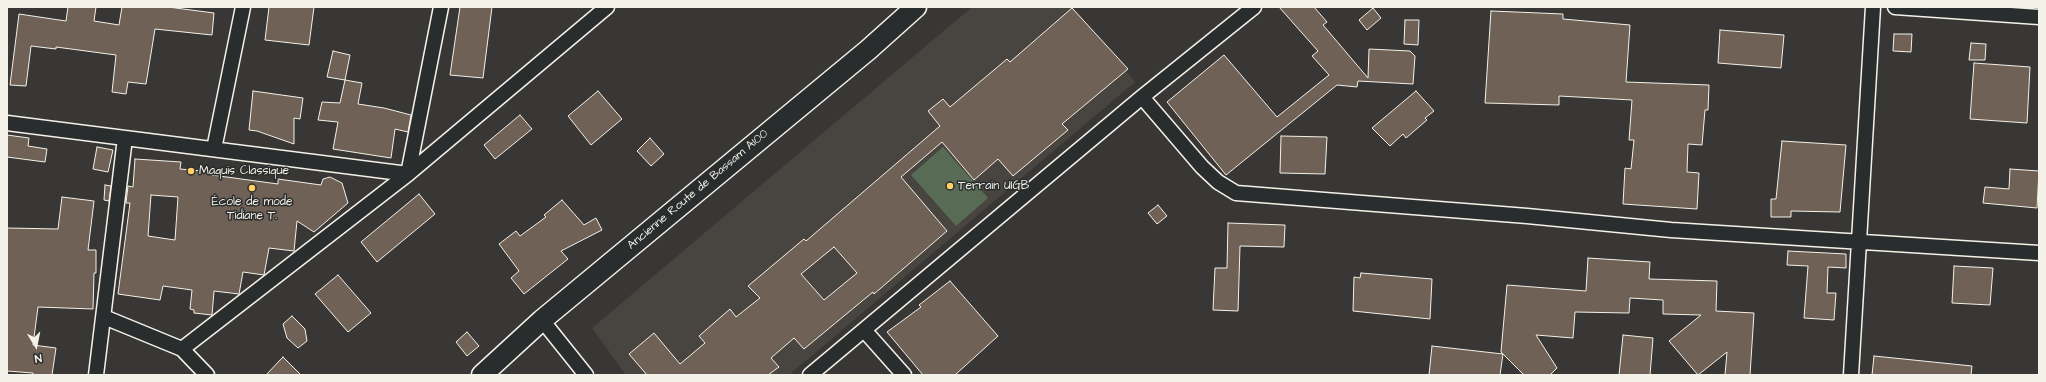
<!DOCTYPE html>
<html>
<head>
<meta charset="utf-8">
<style>
  body { margin:0 }
  #map { position:relative; width:2046px; height:382px; overflow:hidden; background:#383736; font-family:"Architects Daughter",sans-serif }
  canvas { display:block }
  .frame { position:absolute; inset:0; border:8px solid #f4f1e8; pointer-events:none }
  .north { position:absolute; left:16px; top:326px; width:40px; height:40px; -webkit-text-stroke:3px #2a2d2e; paint-order:stroke; rotate:170deg; font-size:11px; font-weight:700; line-height:16px; text-align:center; color:#f4f1e8 }
  .north::after { content:''; display:block; margin:auto; width:14px; height:18px; background:#f4f1e8; clip-path:polygon(50% 0,100% 100%,50% 72%,0 100%) }
</style>
</head>
<body>
<div id="map">
<canvas width="2046" height="382"></canvas>
<div class="frame"></div>
<div class="north">N</div>
</div>
<script>
const ctx = document.querySelector('canvas').getContext('2d');
ctx.lineJoin = 'round';
function fillPath(path, color) {
  ctx.fillStyle = color;
  ctx.fill(path, 'evenodd');
}
function toPath(rows) {
  const path = new Path2D();
  for (const r of rows) {
    path.moveTo(r[0], r[1]);
    for (let i = 2; i < r.length; i += 2) path.lineTo(r[i], r[i + 1]);
  }
  return path;
}
function stroke(path, color, width, dash) {
  ctx.strokeStyle = color;
  ctx.lineWidth = width;
  ctx.lineCap = dash ? 'butt' : 'round';
  ctx.setLineDash(dash || []);
  ctx.stroke(path);
}
function drawText(font, color, halo, rows, align = 'center') {
  ctx.font = font + ' "Architects Daughter",sans-serif';
  ctx.lineWidth = 3;
  ctx.setLineDash([]);
  ctx.textBaseline = 'middle';
  ctx.strokeStyle = halo;
  ctx.fillStyle = color;
  for (const [text, x, y, turn = 0] of rows) {
    ctx.save();
    ctx.translate(x, y);
    ctx.rotate((+turn || 0) * Math.PI / 180);
    ctx.textAlign = isNaN(turn) ? turn : align;
    if (halo) ctx.strokeText(text, 0, 0);
    ctx.fillText(text, 0, 0);
    ctx.restore();
  }
}
const built = toPath([
  [972,7,1073,7,1135,82,789,375,626,375,592,328]
]);
const green = toPath([
  [943,147,988,198,956,226,911,175]
]);
const building = toPath([
  [68,7,96,7,94,21,119,25,122,7,168,7,214,13,212,35,155,29,146,84,128,82,126,94,112,92,116,55,56,47,56,49,31,46,26,86,10,85,19,14,66,21,68,7],
  [269,7,314,7,309,45,265,40,269,7],
  [460,7,492,7,483,78,450,75,460,7],
  [1279,7,1314,7,1327,22,1323,25,1368,78,1369,49,1410,51,1415,56,1413,84,1358,81,1357,87,1337,85,1226,175,1167,102,1224,55,1277,117,1329,75,1312,56,1318,51,1279,7],
  [1072,8,1128,69,1062,124,1068,130,1013,176,998,159,974,180,942,142,901,177,947,231,874,294,873,292,804,349,794,338,771,358,779,367,768,375,647,375,629,354,654,333,680,364,705,343,699,336,730,309,736,317,760,298,748,286,804,239,806,241,940,126,928,111,943,99,950,107,1007,59,1010,62,1072,8],
  [834,247,857,273,824,300,801,274,834,247],
  [1373,8,1381,18,1367,30,1359,20,1373,8],
  [1491,11,1563,14,1563,19,1630,25,1626,82,1709,85,1708,110,1705,110,1702,145,1688,144,1687,172,1699,173,1697,209,1623,204,1625,168,1631,169,1634,140,1629,140,1632,100,1559,96,1559,105,1485,103,1491,11],
  [1405,20,1419,20,1418,45,1404,44,1405,20],
  [1720,30,1784,35,1781,68,1718,63,1720,30],
  [1894,34,1912,34,1911,52,1893,51,1894,34],
  [1971,43,1986,44,1985,60,1969,60,1971,43],
  [333,51,350,55,345,80,327,77,333,51],
  [1974,63,2030,67,2027,123,1970,119,1974,63],
  [345,80,362,83,358,104,384,108,411,115,408,132,395,129,391,158,333,149,338,122,318,120,322,102,340,103,345,80],
  [253,91,303,98,300,119,294,118,294,144,257,131,249,130,253,91],
  [598,91,622,119,591,145,568,116,598,91],
  [1416,91,1434,111,1425,118,1427,120,1406,138,1403,134,1390,146,1372,128,1416,91],
  [520,115,532,129,495,159,484,145,520,115],
  [7,135,29,138,28,146,47,149,45,162,7,157,7,135],
  [1281,136,1327,137,1325,174,1280,173,1281,136],
  [650,138,664,154,651,166,637,151,650,138],
  [1782,141,1846,145,1840,212,1791,211,1791,217,1771,217,1771,199,1776,199,1782,141],
  [97,147,113,150,108,172,93,169,97,147],
  [135,159,181,162,180,169,213,172,212,175,278,184,278,179,321,185,323,179,330,177,342,183,348,203,314,232,297,221,294,251,269,248,264,275,243,272,239,294,214,291,212,315,194,313,194,310,190,309,192,290,163,286,160,300,118,294,130,203,126,203,128,186,133,187,135,159],
  [151,195,178,197,175,240,148,236,151,195],
  [2010,169,2039,171,2037,208,1983,203,1985,187,2009,189,2010,169],
  [105,185,111,186,109,201,104,200,105,185],
  [419,194,435,214,377,262,361,242,419,194],
  [62,197,94,201,88,250,96,250,96,273,94,273,93,309,38,307,33,345,56,348,52,375,33,375,33,373,7,371,7,228,58,229,62,197],
  [562,200,584,225,596,218,602,230,561,251,568,259,524,294,511,278,519,271,499,244,516,231,520,236,546,217,544,215,562,200],
  [1158,205,1167,216,1157,224,1148,213,1158,205],
  [1228,223,1285,225,1284,247,1240,246,1238,311,1213,310,1215,268,1227,268,1228,223],
  [1788,251,1846,254,1846,268,1828,267,1827,293,1836,293,1834,320,1804,318,1808,266,1787,265,1788,251],
  [1588,258,1650,262,1649,279,1717,281,1716,311,1754,313,1750,375,1725,375,1727,352,1698,375,1669,341,1701,315,1663,314,1663,300,1630,298,1629,313,1575,312,1573,338,1536,335,1557,368,1550,375,1524,375,1501,352,1507,285,1586,291,1588,258],
  [1954,266,1993,268,1990,305,1952,303,1954,266],
  [1361,273,1432,279,1430,319,1353,311,1354,277,1360,278,1361,273],
  [338,275,371,313,348,332,315,294,338,275],
  [950,281,998,336,955,375,923,375,887,332,921,307,919,305,950,281],
  [292,316,305,329,307,341,298,348,287,338,283,324,292,316],
  [467,332,479,346,467,356,456,342,467,332],
  [1623,335,1653,338,1650,375,1619,375,1623,335],
  [1432,346,1503,354,1500,375,1429,375,1432,346],
  [1874,356,1972,366,1971,375,1872,375,1874,356],
  [283,357,301,375,266,375,283,357]
]);
const minor = toPath([
  [1895,7,2039,17],
  [1142,97,1202,167,1218,182,1236,193,1527,216,1671,230,2039,253],
  [7,123,408,174,441,7],
  [214,149,243,7],
  [104,317,182,349,207,375],
  [542,320,586,375],
  [864,330,904,375],
  [182,349,408,174,607,7],
  [96,375,125,138],
  [810,375,1142,97,1254,7],
  [1851,375,1873,7]
]);
const secondary = toPath([
  [482,375,542,320,868,50,916,7]
]);
const markers = [
  [191,171,4,"#ffd166"],
  [950,186,4,"#ffd166"],
  [252,188,4,"#ffd166"]
];
const poiNames = [
  ["Maquis Classique",199,171],
  ["Terrain UIGB",958,186],
  ["École de mode",252,202,"center"],
  ["Tidiane T.",252,216,"center"]
];
const streetNames = [
  ["Ancienne Route de Bassam A100",698,190,-40]
];
fillPath(built, '#48443f');
fillPath(green, '#586b55');
fillPath(building, '#6f6155');
stroke(building, '#f4f1e8', 1);
stroke(minor, '#f4f1e8', 17);
stroke(secondary, '#f4f1e8', 23);
stroke(minor, '#2a2d2e', 14);
stroke(secondary, '#2a2d2e', 20);
for (const [x, y, r, color] of markers) {
  const dot = new Path2D();
  dot.arc(x, y, r, 0, 2 * Math.PI);
  ctx.fillStyle = color;
  ctx.fill(dot);
  stroke(dot, '#2a2d2e', 1.5);
}
drawText('12px', '#f4f1e8', '#2a2d2e', poiNames, 'left');
drawText('12px', '#f4f1e8', '#2a2d2e', streetNames);
</script>
</body>
</html>
